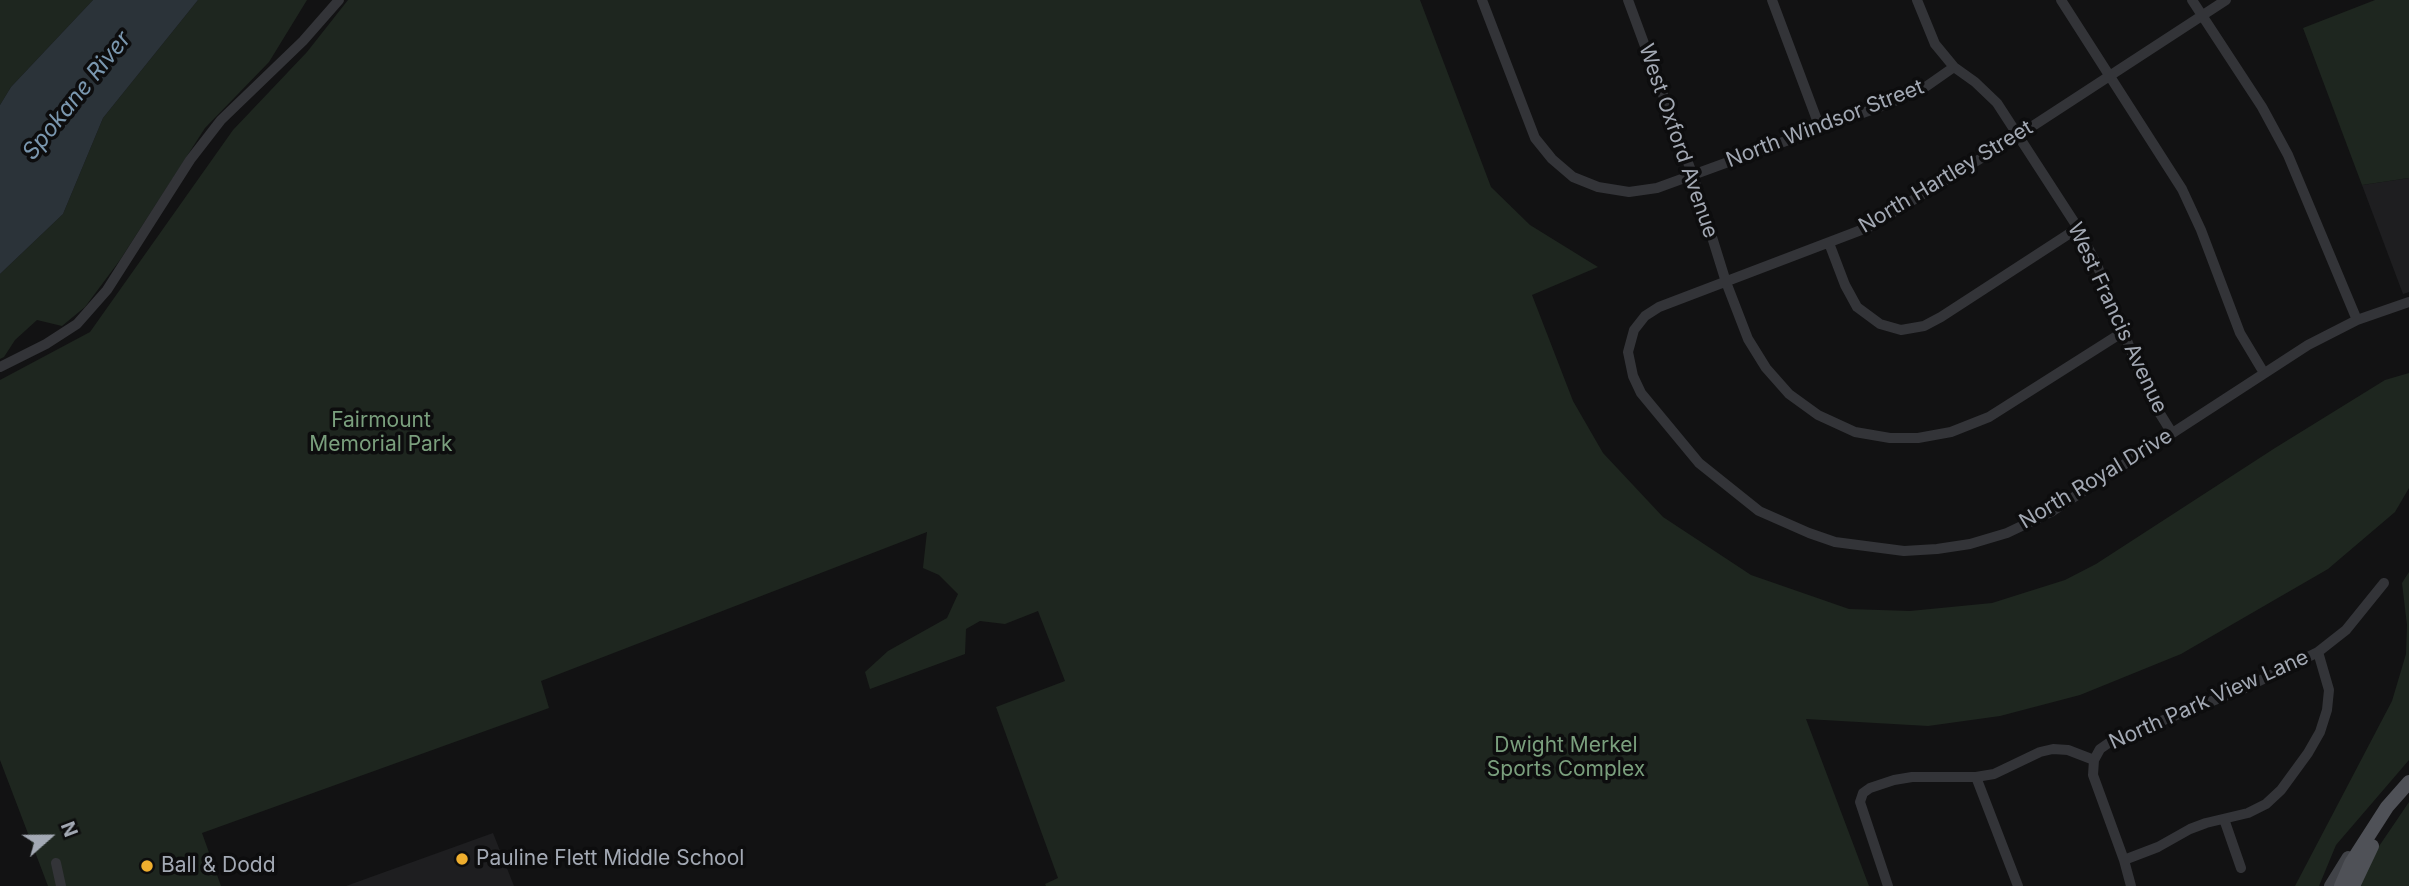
<!DOCTYPE html>
<html>
<head>
<meta charset="utf-8">
<style>
  body { margin:0 }
  #map { position:relative; width:2409px; height:886px; overflow:hidden; background:#121213; font-family:Inter,sans-serif }
  canvas { display:block }
  .north { position:absolute; left:14px; top:802px; width:70px; height:70px; -webkit-text-stroke:5px #0d0d0e; paint-order:stroke; rotate:69deg; font-size:19px; font-weight:700; line-height:28px; text-align:center; color:#a3a9b4 }
  .north::after { content:''; display:block; margin:auto; width:24px; height:32px; background:#a3a9b4; clip-path:polygon(50% 0,100% 100%,50% 72%,0 100%) }
</style>
</head>
<body>
<div id="map">
<canvas width="2409" height="886"></canvas>
<div class="north">N</div>
</div>
<script>
const ctx = document.querySelector('canvas').getContext('2d');
ctx.lineJoin = 'round';
function fillPath(path, color) {
  ctx.fillStyle = color;
  ctx.fill(path, 'evenodd');
}
function toPath(rows) {
  const path = new Path2D();
  for (const r of rows) {
    path.moveTo(r[0], r[1]);
    for (let i = 2; i < r.length; i += 2) path.lineTo(r[i], r[i + 1]);
  }
  return path;
}
function stroke(path, color, width, dash) {
  ctx.strokeStyle = color;
  ctx.lineWidth = width;
  ctx.lineCap = dash ? 'butt' : 'round';
  ctx.setLineDash(dash || []);
  ctx.stroke(path);
}
function drawText(font, color, halo, rows, align = 'center') {
  ctx.font = font + ' Inter,sans-serif';
  ctx.lineWidth = 7;
  ctx.setLineDash([]);
  ctx.textBaseline = 'middle';
  ctx.strokeStyle = halo;
  ctx.fillStyle = color;
  for (const [text, x, y, turn = 0] of rows) {
    ctx.save();
    ctx.translate(x, y);
    ctx.rotate((+turn || 0) * Math.PI / 180);
    ctx.textAlign = isNaN(turn) ? turn : align;
    if (halo) ctx.strokeText(text, 0, 0);
    ctx.fillText(text, 0, 0);
    ctx.restore();
  }
}
const built = toPath([
  [2409,178,2409,292,2403,294,2362,185],
  [493,833,514,886,346,886]
]);
const green = toPath([
  [0,0,93,0,11,87,0,105],
  [198,0,307,0,269,62,205,128,120,260,85,307,62,326,37,320,15,340,4,357,0,359,0,274,63,214,103,118],
  [348,0,1420,0,1491,187,1530,225,1598,267,1532,295,1573,401,1603,453,1663,517,1751,575,1849,609,1910,611,1992,603,2065,580,2096,564,2275,448,2385,380,2409,373,2409,488,2395,512,2328,569,2181,654,2080,695,2000,716,1928,726,1806,719,1869,886,1046,886,1045,884,1058,878,996,707,1065,681,1038,611,1005,624,980,621,966,629,965,654,870,689,865,672,888,651,947,618,958,594,939,575,923,568,927,532,541,681,549,708,202,833,221,886,48,886,0,760,0,380,90,332,233,130,307,52],
  [2375,0,2409,0,2409,178,2362,185,2303,28],
  [2409,572,2409,760,2336,845,2319,886,2295,886,2392,701,2406,654,2407,625,2402,583],
  [2409,802,2409,886,2358,886,2369,861]
]);
const water = toPath([
  [93,0,198,0,103,118,63,214,0,274,0,105,11,87]
]);
const minor = toPath([
  [1482,0,1535,138,1552,159,1573,177,1598,187,1629,192,1657,188,1890,103,1924,88,1954,67],
  [1628,0,1693,176,1726,282,1748,339,1766,368,1789,394,1818,415,1855,432,1890,438,1918,438,1951,432,1989,417,2123,332],
  [1772,0,1820,128],
  [1917,0,1935,44,1954,67,1975,82,1997,103,2078,228,2097,265,2149,396,2172,433],
  [2061,0,2182,189,2201,230,2240,333,2264,373],
  [2192,0,2262,107,2288,155,2357,320],
  [2226,0,2019,135,1869,227,1659,307,1645,316,1634,330,1628,352,1633,376,1641,393,1699,463,1759,511,1809,533,1835,542,1904,551,1937,549,1970,544,2007,533,2051,512,2308,345,2357,320,2409,302],
  [1829,243,1845,285,1857,307,1880,324,1901,330,1924,326,1941,317,2078,228],
  [0,367,46,344,77,324,107,290,190,160,221,120,303,41,339,0],
  [2094,760,2093,775,2124,860,2131,886],
  [1976,777,2018,886],
  [2224,819,2241,868],
  [2124,860,2158,847,2190,829,2206,823,2248,813,2266,804,2281,790,2308,753,2320,732,2327,710,2329,690,2318,652],
  [56,863,61,886],
  [1888,886,1860,802,1863,793,1870,788,1894,780,1912,777,1976,777,1994,774,2040,752,2053,749,2068,750,2094,760,2100,749,2113,740,2245,688,2318,652,2346,630,2384,583]
]);
const secondary = toPath([
  [2330,886,2348,857]
]);
const primary = toPath([
  [2341,886,2351,863,2387,807,2409,782],
  [2353,886,2372,846]
]);
const markers = [
  [462,859,7,"#efae2e"],
  [147,866,7,"#efae2e"]
];
const streetNames = [
  ["North Windsor Street",1825,124,-21],
  ["West Oxford Avenue",1678,141,71],
  ["North Hartley Street",1946,177,-31],
  ["West Francis Avenue",2117,318,65],
  ["North Royal Drive",2096,479,-31],
  ["North Park View Lane",2209,700,-24]
];
const parkNames = [
  ["Fairmount",381,421],
  ["Memorial Park",381,445],
  ["Dwight Merkel",1566,746],
  ["Sports Complex",1566,770]
];
const poiNames = [
  ["Pauline Flett Middle School",476,859],
  ["Ball & Dodd",161,866]
];
const waterNames = [
  ["Spokane River",77,96,-51]
];
fillPath(built, '#1e1e20');
fillPath(green, '#1e261f');
fillPath(water, '#2b3339');
stroke(minor, '#333438', 10);
stroke(secondary, '#414348', 12);
stroke(primary, '#4f5157', 14);
for (const [x, y, r, color] of markers) {
  const dot = new Path2D();
  dot.arc(x, y, r, 0, 2 * Math.PI);
  ctx.fillStyle = color;
  ctx.fill(dot);
  stroke(dot, '#0d0d0e', 2.5);
}
drawText('21px', '#a3a9b4', '#0d0d0e', streetNames);
drawText('21px', '#7a9f7d', '#0d0d0e', parkNames);
drawText('21px', '#a3a9b4', '#0d0d0e', poiNames, 'left');
drawText('italic 23px', '#7a97af', '#0d0d0e', waterNames);
</script>
</body>
</html>
